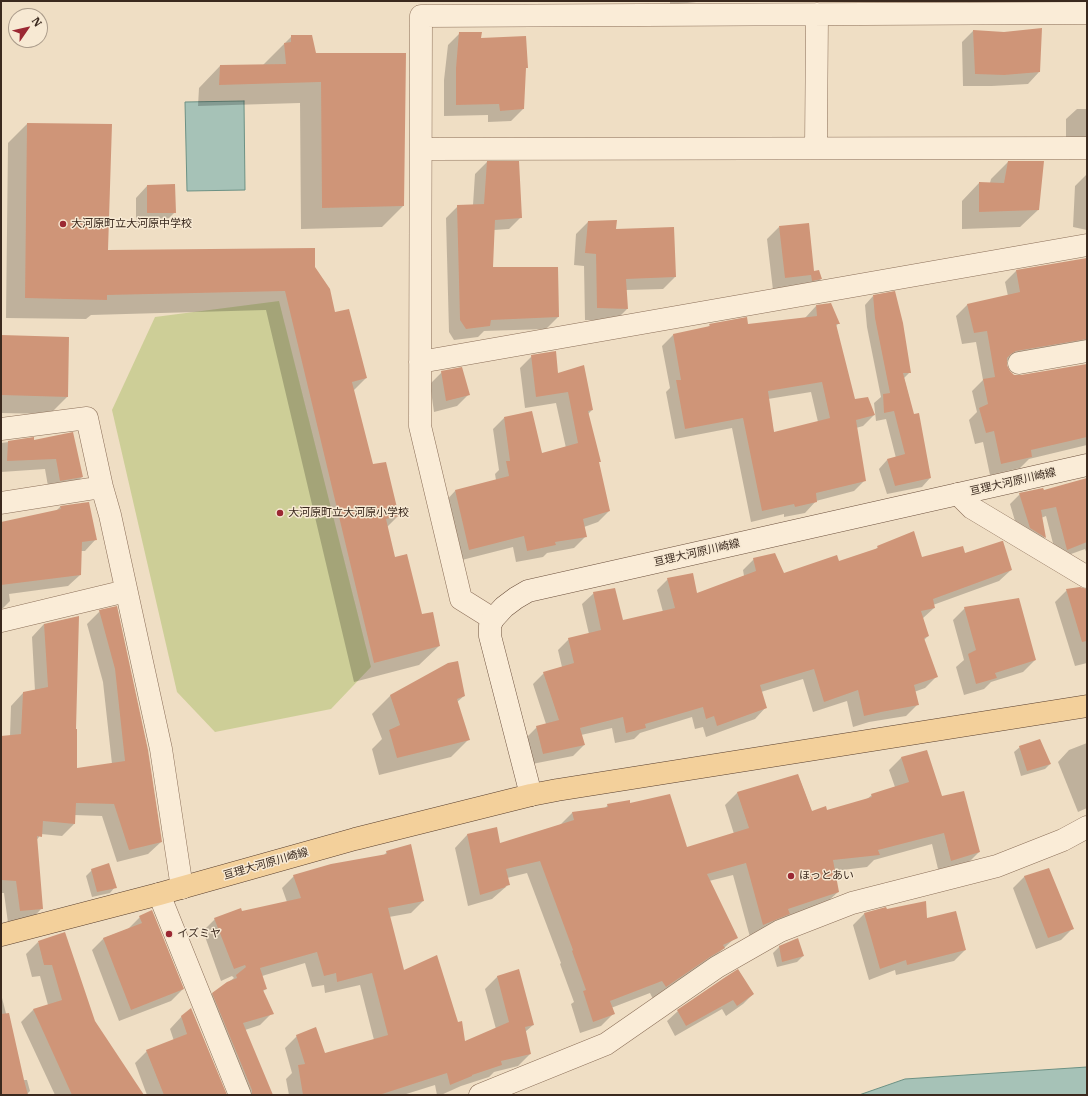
<!DOCTYPE html>
<html>
<head>
<meta charset="utf-8">
<style>
  body { margin:0 }
  #map { position:relative; width:1088px; height:1096px; overflow:hidden; background:#efdec4; font-family:"IBM Plex Serif",serif }
  canvas { display:block }
  .frame { position:absolute; inset:0; border:2px solid #3a291e; pointer-events:none }
  .north { position:absolute; left:8px; top:8px; width:40px; height:40px; box-sizing:border-box; background:#f7e9d3; border:1px solid #ab9c8b; border-radius:50%; rotate:56deg; font-size:11px; font-weight:700; line-height:16px; text-align:center; color:#3a291e }
  .north::after { content:''; display:block; margin:auto; width:14px; height:18px; background:#9b2833; clip-path:polygon(50% 0,100% 100%,50% 72%,0 100%) }
</style>
</head>
<body>
<div id="map">
<canvas width="1088" height="1096"></canvas>
<div class="frame"></div>
<div class="north">N</div>
</div>
<script>
const ctx = document.querySelector('canvas').getContext('2d');
ctx.lineJoin = 'round';
function fillPath(path, color) {
  ctx.fillStyle = color;
  ctx.fill(path, 'evenodd');
}
function toPath(rows) {
  const path = new Path2D();
  for (const r of rows) {
    path.moveTo(r[0], r[1]);
    for (let i = 2; i < r.length; i += 2) path.lineTo(r[i], r[i + 1]);
  }
  return path;
}
function stroke(path, color, width, dash) {
  ctx.strokeStyle = color;
  ctx.lineWidth = width;
  ctx.lineCap = dash ? 'butt' : 'round';
  ctx.setLineDash(dash || []);
  ctx.stroke(path);
}
function drawText(font, color, halo, rows, align = 'center') {
  ctx.font = font + ' "IBM Plex Serif","Noto Sans JP",serif';
  ctx.lineWidth = 3;
  ctx.setLineDash([]);
  ctx.textBaseline = 'middle';
  ctx.strokeStyle = halo;
  ctx.fillStyle = color;
  for (const [text, x, y, turn = 0] of rows) {
    ctx.save();
    ctx.translate(x, y);
    ctx.rotate((+turn || 0) * Math.PI / 180);
    ctx.textAlign = isNaN(turn) ? turn : align;
    if (halo) ctx.strokeText(text, 0, 0);
    ctx.fillText(text, 0, 0);
    ctx.restore();
  }
}
const green = toPath([
  [279,301,371,667,331,709,215,732,177,692,112,410,155,317]
]);
const water = toPath([
  [244,101,245,190,187,191,185,102,244,101],
  [1087,1067,1087,1095,859,1095,905,1079,1087,1067]
]);
const shadow = toPath([
  [610,1,639,1,638,2,610,2],
  [666,1,705,1,670,5,670,2,666,2],
  [973,31,1004,33,1039,72,1028,84,992,86,963,86,962,42],
  [460,33,480,39,525,69,523,109,511,121,488,122,488,115,444,116,444,80,448,45],
  [292,36,316,54,403,206,382,227,301,229,300,103,198,106,199,88,220,66,262,66],
  [1077,109,1087,109,1087,144,1066,145,1066,119],
  [27,124,107,251,314,267,335,314,366,378,353,391,372,466,398,516,387,527,395,559,422,615,439,646,419,665,354,682,266,310,91,315,86,319,6,318,8,143],
  [487,162,521,217,509,229,494,230,492,268,558,317,546,329,484,331,478,337,454,340,449,332,446,218,458,206,473,205,475,174],
  [1008,162,1038,210,1020,227,962,229,962,201,979,183,990,183,991,179],
  [1087,174,1087,230,1073,227,1075,186],
  [147,186,175,212,163,224,136,224,136,198],
  [588,222,615,230,675,277,663,289,626,290,627,309,615,321,585,320,584,266,574,265,576,234],
  [779,227,813,272,821,279,809,290,773,290,767,239],
  [1087,259,1087,358,1073,350,1006,361,1006,365,1009,372,1015,376,1021,376,1087,365,1087,445,1029,459,1020,468,990,475,983,442,975,444,969,420,977,412,972,391,983,380,976,342,962,344,956,316,967,305,1008,296,1005,282,1016,271],
  [873,296,910,372,904,378,930,478,922,487,887,494,879,469,887,460,896,458,886,419,876,421,874,403,881,397,867,327,865,305],
  [816,306,838,324,836,326,854,400,874,415,863,426,856,428,865,480,854,491,816,501,805,513,784,517,784,514,751,522,732,428,675,439,666,392,670,388,662,346,673,335,707,328,710,325,747,325,805,318],
  [811,392,818,422,774,434,768,399],
  [1,336,68,396,50,414,1,413],
  [532,356,557,374,592,410,588,414,600,461,598,463,609,511,598,522,584,527,586,536,574,548,547,553,543,557,516,562,513,547,458,561,444,503,455,491,496,480,495,474,499,470,493,429,504,418,541,455,566,448,556,403,525,408,520,368],
  [442,372,469,394,457,406,434,412,430,384],
  [33,439,33,441,82,477,71,488,49,492,45,469,1,472,1,443],
  [1087,480,1087,554,1085,549,1057,559,1046,516,1041,518,1045,537,1035,547,1020,538,1010,504,1020,494,1043,492],
  [88,503,96,539,85,551,80,551,80,575,68,586,9,594,10,601,1,610,1,523,56,511,60,507],
  [878,547,922,558,964,554,1011,570,999,581,933,605,934,608,922,619,928,636,924,640,936,677,925,688,914,692,917,705,906,716,869,722,853,727,847,701,813,712,803,679,761,692,766,707,755,719,706,737,703,727,695,729,692,717,640,733,634,739,615,743,612,728,581,735,584,745,573,756,532,764,526,738,537,727,546,724,533,684,544,673,562,667,558,650,569,639,589,634,582,604,594,593,622,621,663,612,657,590,668,579,697,594,744,576,743,570,754,559,783,574,838,563,875,550],
  [1067,590,1087,590,1087,663,1075,666,1055,602],
  [116,607,161,842,148,854,117,862,102,816,74,815,74,824,62,836,41,834,36,841,42,908,30,921,8,923,4,893,1,893,1,737,10,736,11,706,23,693,35,691,32,637,44,624,75,730,76,769,112,764,103,682,87,624,100,611],
  [965,608,1035,660,1023,672,991,682,984,689,964,695,956,667,964,660,953,620],
  [448,664,464,696,457,702,469,739,451,757,379,775,372,749,382,739,372,714,390,696],
  [1087,743,1087,808,1078,812,1058,762,1069,750],
  [1020,747,1050,764,1045,769,1021,776,1014,752],
  [926,751,942,797,979,852,967,864,939,873,932,844,874,860,867,867,834,871,838,892,825,904,750,937,733,875,709,881,736,937,711,960,653,999,650,993,611,1008,613,1014,601,1026,580,1033,571,1004,574,1002,560,964,561,963,527,873,507,878,508,885,492,899,468,906,455,848,467,835,496,828,499,844,560,825,572,813,605,808,608,805,630,805,686,849,734,834,725,805,737,793,798,775,812,812,827,812,867,799,872,795,895,787,889,770,901,758],
  [387,852,423,901,411,913,389,917,403,971,457,1024,465,1042,496,1029,485,989,498,976,533,1025,525,1032,530,1054,518,1066,494,1072,489,1077,461,1086,441,1095,437,1095,435,1085,403,1095,289,1095,286,1079,292,1073,285,1048,297,1036,324,1054,374,1040,360,985,325,993,324,985,312,987,305,963,262,976,266,989,263,991,272,1013,260,1025,245,1030,271,1095,237,1095,201,1006,213,993,234,978,232,976,221,981,203,931,215,919,241,912,287,902,282,888,294,876,383,856],
  [92,870,115,887,110,893,92,897,86,876],
  [1025,876,1073,928,1061,940,1036,949,1013,888],
  [886,910,926,919,965,950,954,961,896,975,895,970,869,980,853,925,864,914],
  [140,917,183,989,171,1001,119,1021,92,950,104,938,128,929],
  [797,939,803,956,797,962,777,967,773,953,779,947],
  [38,942,94,1021,143,1095,55,1095,21,1022,33,1010,48,1005,40,976,32,977,26,954],
  [1,994,23,1080,27,1080,30,1091,26,1095,1,1095],
  [753,994,743,1004,726,1016,722,1009,675,1036,667,1021,678,1011],
  [182,1016,226,1095,147,1095,135,1063,147,1051,174,1041,170,1029]
]);
const building = toPath([
  [1042,28,1040,72,1004,75,975,74,973,30,1004,32],
  [459,32,482,32,481,38,526,36,528,68,526,68,524,109,500,111,499,104,456,105,456,68],
  [291,35,312,35,316,53,406,53,404,206,322,208,321,82,219,85,220,65,286,64,284,43,291,42],
  [27,123,112,124,108,250,315,248,315,267,330,289,335,312,349,309,367,378,352,382,373,464,386,462,399,516,386,519,395,557,407,554,422,614,433,612,440,646,374,663,285,291,107,295,107,300,25,298],
  [487,161,519,161,522,218,495,220,493,267,558,267,559,317,491,320,490,326,466,329,460,320,457,205,484,204],
  [1008,161,1044,161,1039,210,979,212,979,182,1004,183],
  [175,184,176,213,147,213,147,185],
  [617,220,616,229,674,227,676,277,626,279,628,309,597,308,596,254,585,253,588,221],
  [809,223,814,271,819,270,822,279,812,281,811,275,785,278,779,226],
  [1087,258,1087,339,1016,351,1011,354,1007,358,1007,365,1010,371,1014,375,1021,375,1087,364,1087,437,1031,450,1032,457,1001,464,994,431,986,433,979,408,988,404,983,379,995,377,987,331,974,333,967,304,1020,292,1016,270],
  [895,291,903,323,911,373,903,373,914,414,919,413,931,478,895,486,887,459,905,454,894,411,884,413,883,394,890,393,875,318,873,295],
  [831,303,840,324,836,324,855,399,868,397,875,415,856,420,866,481,816,493,817,502,795,507,794,504,762,511,743,418,685,429,676,380,681,380,673,334,710,326,709,324,747,317,748,324,817,316,816,305],
  [822,382,830,418,774,432,768,391],
  [1,335,69,337,68,397,1,395],
  [556,351,558,373,584,365,593,410,588,411,601,462,599,462,610,511,583,519,587,537,555,542,556,545,527,551,524,536,469,550,455,490,509,476,506,461,510,461,504,417,532,411,542,453,578,443,568,392,536,397,531,355],
  [462,367,470,395,446,401,441,371],
  [73,432,83,477,60,481,56,459,7,461,8,441,34,437,34,440],
  [1087,478,1087,542,1067,550,1056,507,1041,510,1046,538,1030,528,1019,493,1043,488,1044,490],
  [89,502,97,540,82,542,81,575,1,585,1,522,61,509,60,506],
  [914,531,922,557,963,546,965,553,1002,541,1003,541,1012,570,933,599,935,608,921,611,929,636,924,638,938,677,914,685,919,705,881,712,864,716,858,690,824,702,814,669,760,685,767,708,717,726,714,716,706,719,703,707,645,724,646,728,626,733,623,717,580,728,585,745,543,754,536,726,559,720,543,672,574,663,568,638,601,630,593,592,615,588,623,620,675,608,667,578,693,573,697,593,756,571,753,558,775,553,784,573,837,555,839,561,878,548,877,546],
  [1080,587,1087,589,1087,641,1082,642,1066,589],
  [1019,598,1036,660,995,673,997,678,976,684,968,654,976,650,964,607],
  [117,606,148,750,162,842,129,850,114,804,76,803,75,824,43,821,42,837,37,836,43,909,20,911,16,881,1,880,1,736,21,734,23,692,48,687,44,624,79,616,76,729,77,729,77,768,125,761,115,669,99,610],
  [458,661,465,696,457,699,470,740,397,758,389,730,400,725,390,695,448,663],
  [1040,739,1051,764,1027,771,1019,746],
  [927,750,942,796,964,791,980,852,951,861,944,833,878,850,880,855,833,860,839,892,788,909,790,914,763,925,746,863,707,874,738,938,723,945,725,948,710,957,666,987,662,981,610,1001,615,1014,593,1022,583,991,586,990,572,951,573,950,540,861,506,869,510,885,505,886,506,887,480,895,467,834,497,827,500,843,574,820,572,812,608,807,607,804,630,800,630,803,670,794,687,847,749,828,737,792,798,774,812,811,826,806,827,810,872,797,871,794,909,782,901,757],
  [411,844,424,901,388,908,404,970,437,955,458,1022,462,1021,465,1041,509,1022,497,976,519,969,534,1025,525,1027,531,1054,501,1061,502,1065,472,1075,472,1076,450,1085,447,1073,379,1095,303,1095,298,1065,305,1064,296,1035,316,1027,325,1053,388,1035,372,973,337,982,336,973,324,976,317,952,260,968,267,989,263,990,274,1014,243,1023,273,1095,252,1095,252,1090,212,993,227,982,237,978,236,975,246,967,245,965,234,969,214,918,241,908,242,911,301,898,293,875,331,864,387,854,386,851],
  [109,863,117,888,97,892,91,869],
  [1049,868,1074,929,1048,938,1024,876],
  [926,901,927,918,956,911,966,950,907,965,906,960,880,969,864,913,886,907,887,909],
  [152,910,184,989,131,1010,103,938,142,923,139,916],
  [65,932,95,1021,144,1095,72,1095,33,1009,62,1000,52,965,44,965,38,941],
  [798,938,804,956,782,962,779,946],
  [738,969,754,994,737,1006,733,1000,686,1026,677,1010,724,978],
  [191,1008,227,1095,164,1095,146,1050,187,1034,181,1016],
  [9,1013,24,1080,28,1095,1,1095,1,1014]
]);
const street = toPath([
  [816,148,817,14],
  [421,149,1087,148],
  [420,362,1087,245],
  [1019,363,1087,351],
  [1,429,87,418,102,487,110,515,161,749,182,888],
  [958,494,972,508,1087,577],
  [1,503,102,487],
  [493,619,461,599,420,426,421,16,1087,13],
  [1,621,126,591],
  [159,894,240,1095],
  [480,1095,606,1044,717,967,780,931,852,903,997,866,1063,840,1087,827]
]);
const secondary = toPath([
  [531,795,490,636,490,626,493,619,504,607,516,598,528,591,1087,465]
]);
const primary = toPath([
  [1,935,159,894,355,839,531,795,557,790,1087,706]
]);
const markers = [
  [63,224,4,"#9b2833"],
  [280,513,4,"#9b2833"],
  [791,876,4,"#9b2833"],
  [169,934,4,"#9b2833"]
];
const poiNames = [
  ["大河原町立大河原中学校",71,224],
  ["大河原町立大河原小学校",288,513],
  ["ほっとあい",799,876],
  ["イズミヤ",177,934]
];
const streetNames = [
  ["亘理大河原川崎線",1013,482,-13],
  ["亘理大河原川崎線",697,553,-13],
  ["亘理大河原川崎線",266,864,-16]
];
fillPath(green, '#cdce97');
fillPath(water, '#a6c2b7');
stroke(water, '#6c9184', 1);
fillPath(shadow, '#0003');
fillPath(building, '#cf9578');
stroke(street, '#8b6f59', 23);
stroke(secondary, '#6c503d', 23);
stroke(primary, '#583e2e', 23);
stroke(street, '#faecd7', 22);
stroke(secondary, '#faecd7', 22);
stroke(primary, '#f3d09b', 22);
for (const [x, y, r, color] of markers) {
  const dot = new Path2D();
  dot.arc(x, y, r, 0, 2 * Math.PI);
  ctx.fillStyle = color;
  ctx.fill(dot);
  stroke(dot, '#f7e9d3', 1.5);
}
drawText('11px', '#3a291e', '#f7e9d3', poiNames, 'left');
drawText('11px', '#3a291e', '#f7e9d3', streetNames);
</script>
</body>
</html>
